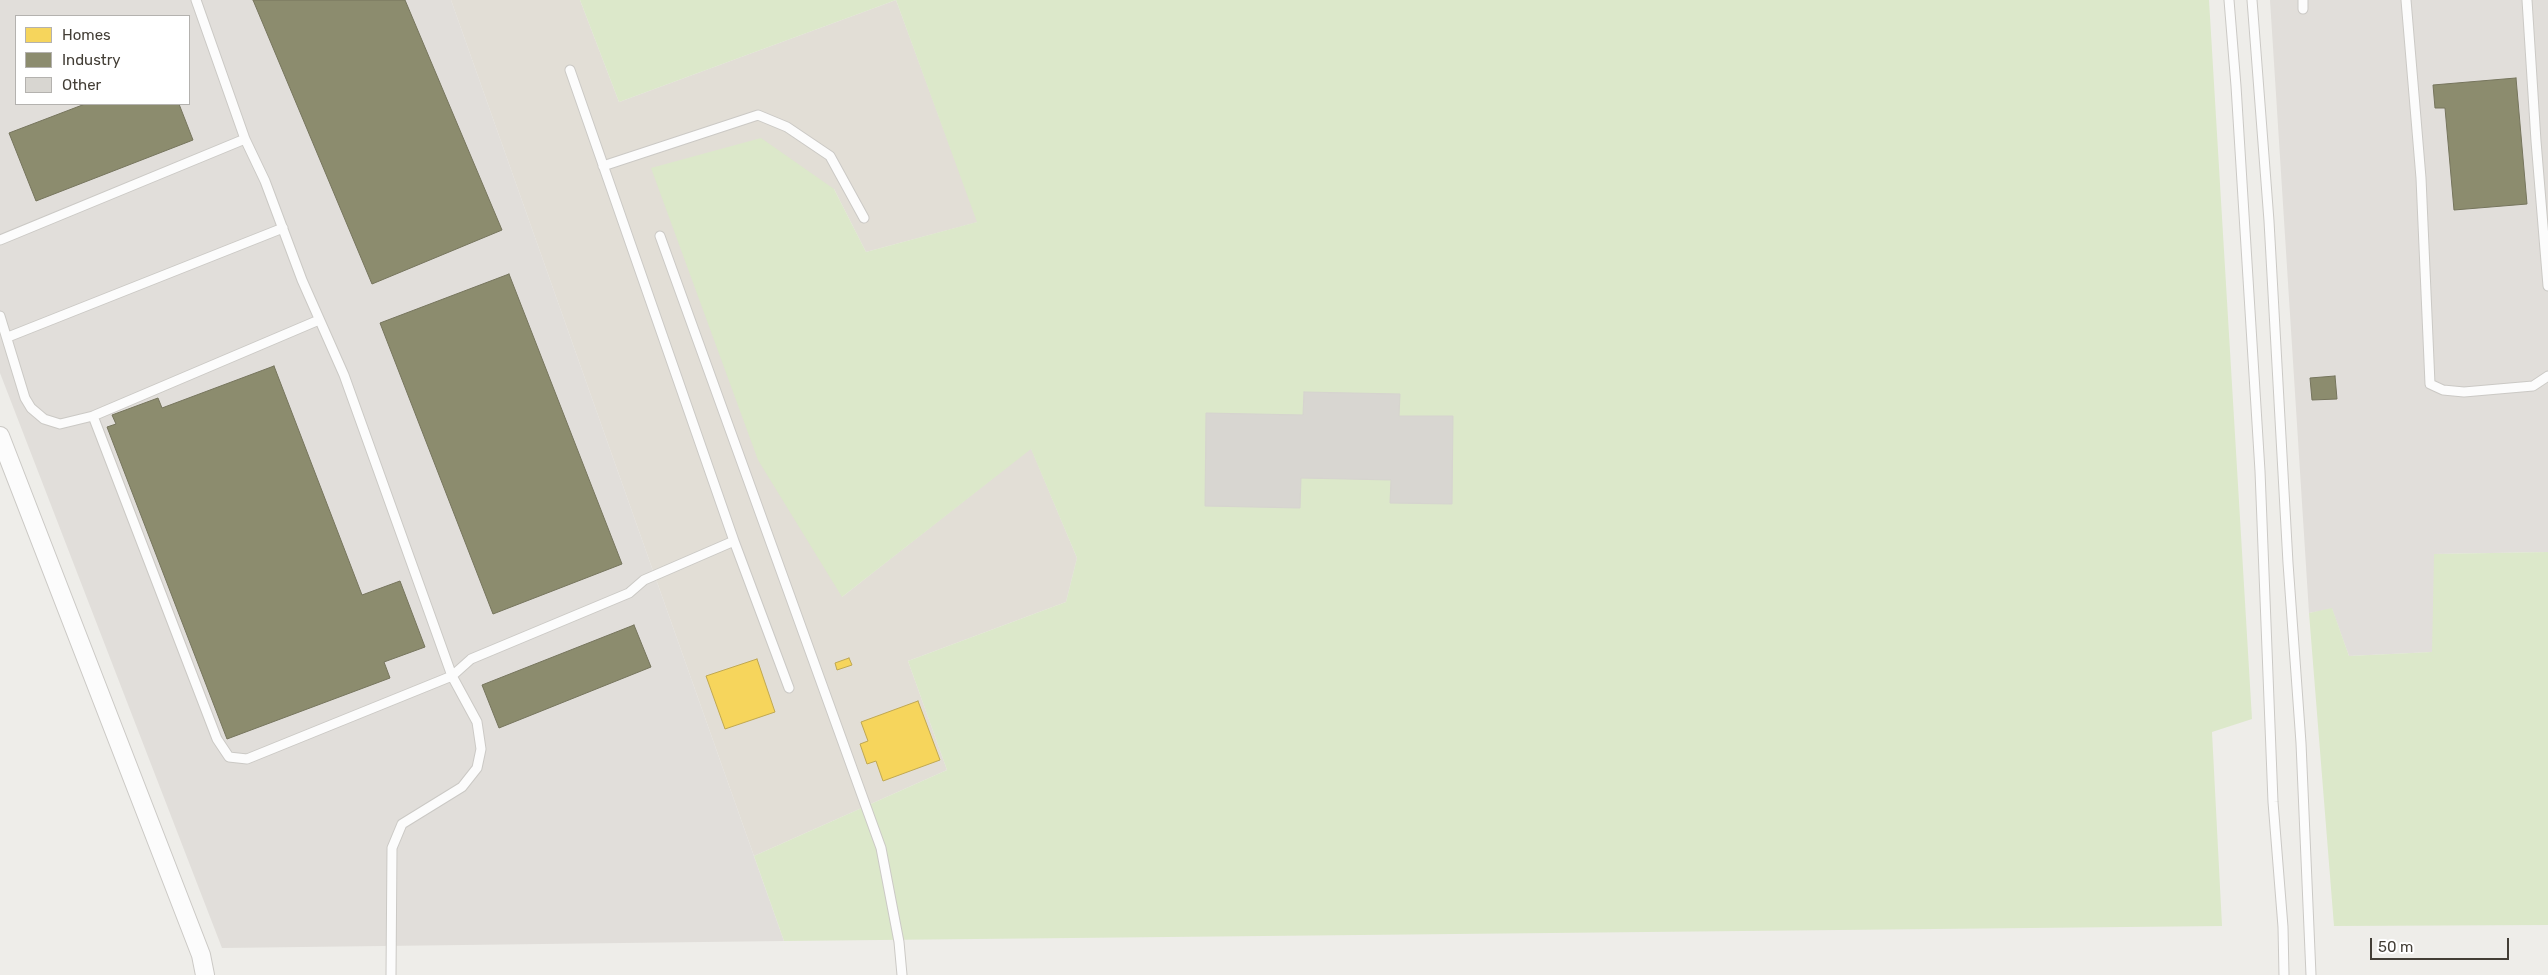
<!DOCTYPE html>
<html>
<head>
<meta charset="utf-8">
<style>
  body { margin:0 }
  #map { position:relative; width:2548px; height:975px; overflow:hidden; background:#eeede9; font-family:Rubik,sans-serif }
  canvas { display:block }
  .legend { position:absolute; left:15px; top:15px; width:175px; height:90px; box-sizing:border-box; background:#fff; border:1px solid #b4b2af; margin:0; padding:6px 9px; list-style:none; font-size:15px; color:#433e36 }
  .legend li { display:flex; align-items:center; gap:10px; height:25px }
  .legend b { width:25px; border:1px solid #b4b2af }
  .scale { position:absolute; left:2370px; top:938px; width:139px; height:22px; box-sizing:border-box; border:2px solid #433e36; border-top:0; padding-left:6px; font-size:15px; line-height:18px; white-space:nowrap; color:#433e36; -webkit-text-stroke:4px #fff; paint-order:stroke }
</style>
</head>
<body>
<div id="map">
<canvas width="2548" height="975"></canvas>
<ul class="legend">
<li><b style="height:14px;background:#f6d55c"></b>Homes</li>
<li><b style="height:14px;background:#8c8c6e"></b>Industry</li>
<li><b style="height:14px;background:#d8d6d1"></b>Other</li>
</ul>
<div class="scale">50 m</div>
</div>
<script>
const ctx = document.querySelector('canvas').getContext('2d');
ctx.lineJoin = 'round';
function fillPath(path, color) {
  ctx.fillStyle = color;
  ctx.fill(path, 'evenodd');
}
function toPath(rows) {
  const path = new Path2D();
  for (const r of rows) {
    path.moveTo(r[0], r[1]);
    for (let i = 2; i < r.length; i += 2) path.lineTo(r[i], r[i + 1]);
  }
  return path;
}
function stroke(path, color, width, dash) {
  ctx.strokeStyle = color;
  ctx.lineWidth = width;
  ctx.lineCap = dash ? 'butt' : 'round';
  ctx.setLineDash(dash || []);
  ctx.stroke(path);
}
const residential = toPath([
  [451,0,580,0,619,102,896,0,978,222,866,252,834,189,842,597,1031,448,1077,558,1066,602,908,661,947,770,754,856]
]);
const industrial = toPath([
  [0,0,451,0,784,941,222,948,0,373],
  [16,16,189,16,189,104,16,104],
  [2270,0,2548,0,2548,552,2435,554,2433,652,2349,656,2332,609,2309,613]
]);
const green = toPath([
  [580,0,2209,0,2252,719,2212,732,2222,926,784,941,754,856,947,770,908,661,1066,602,1077,558,1031,449,842,597,758,460,651,168,761,138,834,189,866,252,977,222,896,0,619,102],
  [2548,552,2548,925,2334,926,2309,613,2332,608,2349,656,2432,652,2434,554]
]);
const homes = toPath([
  [849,658,852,665,837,670,835,663,849,658],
  [757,659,775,712,725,729,706,676,757,659],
  [918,701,940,760,883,781,876,761,867,764,860,744,868,741,861,722,918,701]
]);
const industry = toPath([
  [253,0,405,0,502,230,372,284,253,0],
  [2516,78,2527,204,2454,210,2445,108,2435,108,2433,85,2516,78],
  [85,104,179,104,193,140,36,201,9,133,85,104],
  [509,274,622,564,493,614,380,323,509,274],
  [274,366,362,595,400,581,425,647,384,662,390,678,227,739,107,427,116,424,112,415,158,398,162,408,274,366],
  [2335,376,2337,399,2312,400,2310,378,2335,376],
  [634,625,651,667,499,728,482,685,634,625]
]);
const building = toPath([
  [1304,392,1400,394,1399,416,1453,416,1452,504,1390,503,1391,480,1301,478,1300,508,1205,506,1206,413,1303,415,1304,392]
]);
const lane = toPath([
  [196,0,245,139,265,181,302,280,344,375,452,676,477,722,481,749,477,768,462,787,402,824,392,848,391,975],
  [2229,0,2236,86,2260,471,2273,802,2283,927,2284,975],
  [2252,0,2269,221,2288,563,2301,743,2311,975],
  [2303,0,2303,9],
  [2406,0,2421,178,2430,384,2443,390,2464,392,2533,386,2548,376],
  [2527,0,2536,141,2548,286],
  [603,166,758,115,787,127,830,156,864,218],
  [660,236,881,848,899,942,902,975],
  [0,240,245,139],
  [0,316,25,398,31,408,44,419,60,424,93,416,319,320],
  [8,337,283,228],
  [93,416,217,739,229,757,247,759,452,676,471,659,629,593,644,580,734,541,570,70],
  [734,541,789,688]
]);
const street = toPath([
  [0,436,201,955,205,975]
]);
fillPath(residential, '#e2ded6');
fillPath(industrial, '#e1deda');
fillPath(green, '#dce8ca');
fillPath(homes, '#f6d55c');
stroke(homes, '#c0a851', 1);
fillPath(industry, '#8c8c6e');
stroke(industry, '#76755d', 1);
fillPath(building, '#d8d6d1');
stroke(building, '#d6d4cf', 1);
stroke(lane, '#cbc9c5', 11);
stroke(street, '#cbc9c5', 20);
stroke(lane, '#fcfcfc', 9);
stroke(street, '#fcfcfc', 18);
</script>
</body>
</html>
